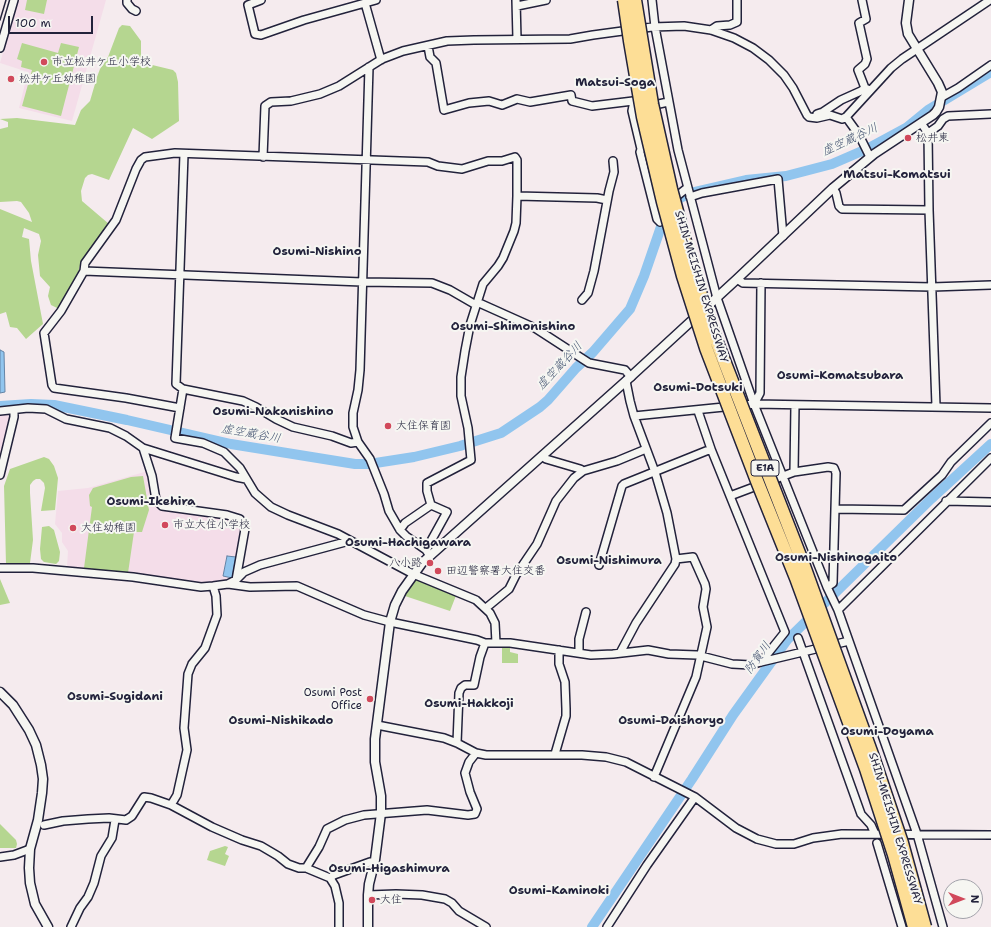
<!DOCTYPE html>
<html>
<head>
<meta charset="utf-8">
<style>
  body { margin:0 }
  #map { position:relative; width:991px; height:927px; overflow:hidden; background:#f5ebee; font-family:"Shantell Sans",sans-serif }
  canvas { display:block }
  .north { position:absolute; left:943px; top:879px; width:40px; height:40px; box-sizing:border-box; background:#f6f6f2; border:1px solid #a1a1a9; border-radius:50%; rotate:90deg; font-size:11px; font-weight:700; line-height:16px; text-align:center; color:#22223b }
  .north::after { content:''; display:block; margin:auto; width:14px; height:18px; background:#d1495b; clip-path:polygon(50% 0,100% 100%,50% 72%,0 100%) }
  .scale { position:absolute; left:8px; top:16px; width:85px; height:18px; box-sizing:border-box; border:2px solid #22223b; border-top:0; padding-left:5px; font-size:12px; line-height:14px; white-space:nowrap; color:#22223b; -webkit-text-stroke:3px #f6f6f2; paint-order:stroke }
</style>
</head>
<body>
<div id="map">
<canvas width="991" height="927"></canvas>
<div class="north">N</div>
<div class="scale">100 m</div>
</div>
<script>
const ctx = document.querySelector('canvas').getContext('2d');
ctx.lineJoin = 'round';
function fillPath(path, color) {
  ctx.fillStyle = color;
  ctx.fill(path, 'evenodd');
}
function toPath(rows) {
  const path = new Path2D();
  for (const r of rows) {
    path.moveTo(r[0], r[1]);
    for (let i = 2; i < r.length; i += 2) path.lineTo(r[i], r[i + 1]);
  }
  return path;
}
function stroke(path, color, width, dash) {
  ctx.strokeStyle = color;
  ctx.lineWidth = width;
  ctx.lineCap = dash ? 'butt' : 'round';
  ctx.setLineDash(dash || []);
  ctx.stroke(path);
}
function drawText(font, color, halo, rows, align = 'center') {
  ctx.font = font + ' "Shantell Sans","Klee One",sans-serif';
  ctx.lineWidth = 4;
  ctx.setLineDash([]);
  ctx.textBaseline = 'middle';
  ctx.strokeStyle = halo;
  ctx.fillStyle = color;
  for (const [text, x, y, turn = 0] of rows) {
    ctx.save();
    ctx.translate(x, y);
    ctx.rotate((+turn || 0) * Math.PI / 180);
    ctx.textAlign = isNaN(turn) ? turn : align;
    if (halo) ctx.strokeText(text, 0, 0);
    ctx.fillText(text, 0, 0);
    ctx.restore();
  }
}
const built = toPath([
  [18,0,106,0,72,121,19,108,28,72,0,63],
  [7,415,10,417,0,459,0,416],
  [148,471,159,507,238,520,243,529,235,578,229,582,215,582,201,585,67,567,68,551,62,542,62,533,55,524,58,491,88,488]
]);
const green = toPath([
  [27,0,47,0,44,14,25,10],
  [122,25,130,26,141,41,141,60,144,63,173,70,176,73,178,82,179,121,152,139,133,128,109,180,92,174,88,175,85,178,81,191,82,201,109,224,81,262,77,277,59,309,51,305,48,296,50,287,40,276,38,255,41,241,39,234,24,228,22,237,29,239,31,261,43,324,26,339,17,328,10,327,6,312,0,314,0,209,32,222,29,213,21,202,17,201,0,202,0,129,8,127,8,122,0,119,17,118,75,125,81,110,90,101,97,77,100,69,108,57,119,28],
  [22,43,58,53,61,43,79,47,61,116,22,106,32,70,21,67,22,61,17,59],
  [44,457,49,459,54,466,58,478,55,510,41,511,45,488,44,483,40,479,36,479,33,481,30,485,30,493,33,540,30,563,6,564,4,486,10,469],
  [143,476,149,510,142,532,134,532,128,573,84,568,92,507,90,506,89,495,93,488,131,477],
  [49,526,54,530,60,552,59,561,56,564,44,562,41,559,40,549,42,527],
  [417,576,457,593,450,611,405,596],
  [0,579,10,603,0,605],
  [502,643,510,643,510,652,518,654,518,663,502,663],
  [0,824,16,840,17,844,16,848,0,848],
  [225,846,228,847,225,854,229,856,225,866,207,860,210,851]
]);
const water = toPath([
  [0,350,4,352,5,392,0,393,0,350],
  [227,556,236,557,232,578,223,576,227,556]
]);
const river = toPath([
  [0,406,31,404,54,405,127,420,231,444,355,464,369,464,414,457,460,446,501,433,540,407,548,400,576,368,593,352,630,309,644,276,663,221,671,205,680,198,694,192,746,180,786,176,832,164,869,148,906,128,928,110,991,72],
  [592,927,692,779,733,715,787,640,931,499,991,444]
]);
const minor = toPath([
  [127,0,127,3,132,9,136,11],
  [261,0,248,5,255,34,261,35,304,20,376,0],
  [516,0,517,39],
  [652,0,655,27,678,150,717,298,754,404,827,587,838,610,917,834,943,927],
  [862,0,866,19,859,23,867,59,865,64,858,70,865,88,870,90],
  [365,3,381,60],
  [517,6,546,0],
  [711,30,717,26,730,25,737,22,737,0],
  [428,46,430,57,436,63,444,110,469,103,489,101,502,105,517,99,530,102,571,95,572,101,592,106,633,101,659,104,668,102],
  [0,48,14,0],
  [369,67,360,370,358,390,353,413,353,427,358,442,370,459,384,494,389,511,400,530,406,536,426,550,430,556],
  [942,97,958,88,991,65],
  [634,101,632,111,641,149,640,152,657,219,660,222,665,210],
  [817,114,823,112,841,100,861,91,865,88],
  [921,123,928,133,929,210,936,406],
  [928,133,938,126,943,119,948,116,991,114],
  [184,154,176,384,183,389,243,401,256,407,276,419,293,427,332,436,351,443,358,442],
  [263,157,265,106,271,102,291,101,320,94,339,86,382,59,403,51,447,41,474,40,570,39,593,35,652,27,684,26,711,30,734,38,753,48,769,60,784,75,793,88,807,115,809,117,817,118,830,115,842,119,846,117],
  [870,157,859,135,846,117,891,68,902,59,990,0],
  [833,188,836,193,839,206,842,209,929,210],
  [517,196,597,198,607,200],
  [690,197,702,193,778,179,783,236],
  [672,200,687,188],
  [84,271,362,282,432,283,450,290,476,305],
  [737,279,743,283,932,287,991,285],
  [582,300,588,293,594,271,609,191,614,172,613,161],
  [477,302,535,328,589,363,625,370,631,377],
  [183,389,175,438,203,443,224,452,240,468,255,493,271,507,288,515,338,534,413,574,476,600,490,613,495,623,496,643],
  [754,404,760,393,761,283],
  [795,405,794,472,828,467,834,468,836,473,835,509],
  [180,408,126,398,54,388,52,385,44,333,61,311,84,271,85,263,116,220,136,169,141,160,145,157,175,153,428,162,438,166,462,169,488,161,502,161,515,157,517,160,517,196,516,223,514,231,503,258,498,266,483,284,470,325,465,351,461,377,461,396,468,428,471,460,427,483,427,491,431,505,405,523,400,530],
  [0,411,28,408,46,409,66,419,110,428,126,436,143,448,236,477,246,479],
  [698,411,711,449],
  [634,416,754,404,991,408],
  [143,448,152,476,156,500,162,506,227,515,240,519,245,529,236,580],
  [542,456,546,459,580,469,583,471],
  [0,475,14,417,14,411],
  [730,496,794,472],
  [946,501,991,502],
  [426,550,447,512,431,505],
  [599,565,622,486,624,484,711,449,785,632,761,662],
  [0,568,33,568,133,577,201,587,213,586,228,584,236,580,244,572,260,565,349,541],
  [228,584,250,587,297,586,364,615,390,622,477,640,485,643,510,643,591,655,613,654,648,650,669,654,697,655,732,664,751,665,761,662,849,641],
  [827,587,833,583,835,509,904,510,942,475,951,462,991,423],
  [486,608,509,589,516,575,537,544,556,501,574,478,583,471,617,461,646,449],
  [838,610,991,458],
  [798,638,861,814,871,825,875,834],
  [579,653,579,639,586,612],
  [620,653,636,623,675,564,676,559,667,513,655,472,634,416,630,401,626,381],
  [377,725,444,738,457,743,476,753,486,755,582,755,606,757,626,762,695,797,736,828,757,839,776,844,794,844,813,838,842,834,991,835],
  [457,743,459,693,461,688,465,685,474,685,480,657,485,643],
  [555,754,566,716,566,709,565,682,559,664,559,650],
  [654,777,696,677,707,627,703,607,706,589,705,584,693,557,676,559],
  [171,805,177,795,187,750,184,728,188,674,192,664,205,648,217,615,216,596,213,586],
  [44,825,63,821,88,819,109,818,126,820,132,816,144,797,151,798,171,805,212,827,242,840,261,846,278,856,288,864,299,868,306,868,330,878,335,886,339,903,339,927],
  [877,843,902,927],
  [0,857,14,855,30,849],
  [306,868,319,847,327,829,345,820,364,815,427,810,468,815,475,814,477,809,470,792,465,773,469,762,476,753],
  [330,878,334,875,370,862,374,863],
  [368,895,396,894,422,895,445,899,452,903,459,911,486,927],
  [71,927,80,908,88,897,94,883,101,856,112,838,115,820],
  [607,927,647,865,695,797]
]);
const tertiary = toPath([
  [0,692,13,705,29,730,36,745,41,765,43,779,42,793,38,820,30,849,29,868,30,883,35,904,48,927],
  [368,927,368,895,369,884,375,860,381,813,381,796,375,762,375,739,390,622,395,605,402,591,422,563,626,381,737,279,833,188,874,154,933,115,936,112,939,107,942,92,938,83,908,34,906,23,909,0]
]);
const rail = toPath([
  [0,20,6,0]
]);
const motorwayBridge = toPath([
  [624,0,630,41,643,117,663,202,683,276,706,348,757,481,796,578,866,769,894,855,914,927],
  [635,0,652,104,671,189,691,264,714,335,804,566,873,757,902,843,925,927]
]);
const markers = [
  [44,62,4,"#d1495b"],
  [11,79,4,"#d1495b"],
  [908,138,4,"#d1495b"],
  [388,426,4,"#d1495b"],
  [165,525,4,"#d1495b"],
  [73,528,4,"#d1495b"],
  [430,563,4,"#d1495b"],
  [438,571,4,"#d1495b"],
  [370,699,4,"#d1495b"],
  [372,900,4,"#d1495b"]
];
const shields = [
  [765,468,28]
];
const shieldNames = [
  ["E1A",765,468]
];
const poiNames = [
  ["市立松井ケ丘小学校",52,62],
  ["松井ケ丘幼稚園",19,79],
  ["松井東",916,138],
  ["大住保育園",396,426],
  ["市立大住小学校",173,525],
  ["大住幼稚園",81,528],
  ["八小路",422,563,"right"],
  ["田辺警察署大住交番",446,571],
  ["Osumi Post",362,693,"right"],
  ["Office",362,706,"right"],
  ["大住",380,900]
];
const streetNames = [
  ["SHIN-MEISHIN EXPRESSWAY",701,287,73],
  ["SHIN-MEISHIN EXPRESSWAY",895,829,73]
];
const neighbourhoodNames = [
  ["Matsui-Soga",615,83],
  ["Matsui-Komatsui",897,175],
  ["Osumi-Nishino",317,252],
  ["Osumi-Shimonishino",513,327],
  ["Osumi-Komatsubara",840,376],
  ["Osumi-Dotsuki",698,388],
  ["Osumi-Nakanishino",273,412],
  ["Osumi-Ikehira",151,502],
  ["Osumi-Hachigawara",408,543],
  ["Osumi-Nishinogaito",836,558],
  ["Osumi-Nishimura",609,561],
  ["Osumi-Sugidani",115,697],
  ["Osumi-Hakkoji",469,704],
  ["Osumi-Nishikado",281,721],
  ["Osumi-Daishoryo",671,721],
  ["Osumi-Doyama",887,732],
  ["Osumi-Higashimura",389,869],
  ["Osumi-Kaminoki",559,891]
];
const waterNames = [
  ["虚空蔵谷川",850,140,-25],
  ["虚空蔵谷川",560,366,-47],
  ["虚空蔵谷川",251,434,10],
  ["防賀川",758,658,-54]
];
fillPath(built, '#f4dde9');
fillPath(green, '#b5d690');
fillPath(water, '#91c5ee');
stroke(water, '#6584a6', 1);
stroke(river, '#91c5ee', 10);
stroke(minor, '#22223b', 10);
stroke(tertiary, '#22223b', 11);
stroke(minor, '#f6f6f2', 7);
stroke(tertiary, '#f6f6f2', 8);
stroke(rail, '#22223b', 1.5);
stroke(motorwayBridge, '#22223b', 15, []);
stroke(motorwayBridge, '#fdde96', 12);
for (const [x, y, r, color] of markers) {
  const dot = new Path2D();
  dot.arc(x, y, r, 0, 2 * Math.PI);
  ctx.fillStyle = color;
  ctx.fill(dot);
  stroke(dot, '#f6f6f2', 1.5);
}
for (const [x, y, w] of shields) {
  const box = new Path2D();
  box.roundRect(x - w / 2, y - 8, w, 16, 3);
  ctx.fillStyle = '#f6f6f2';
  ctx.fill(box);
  stroke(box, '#22223b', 1);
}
drawText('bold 10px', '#22223b', null, shieldNames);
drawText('11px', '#22223b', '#f6f6f2', poiNames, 'left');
drawText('11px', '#22223b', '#f6f6f2', streetNames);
drawText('bold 12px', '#22223b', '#f6f6f2', neighbourhoodNames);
drawText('italic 12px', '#435371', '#f6f6f2', waterNames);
</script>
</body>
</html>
